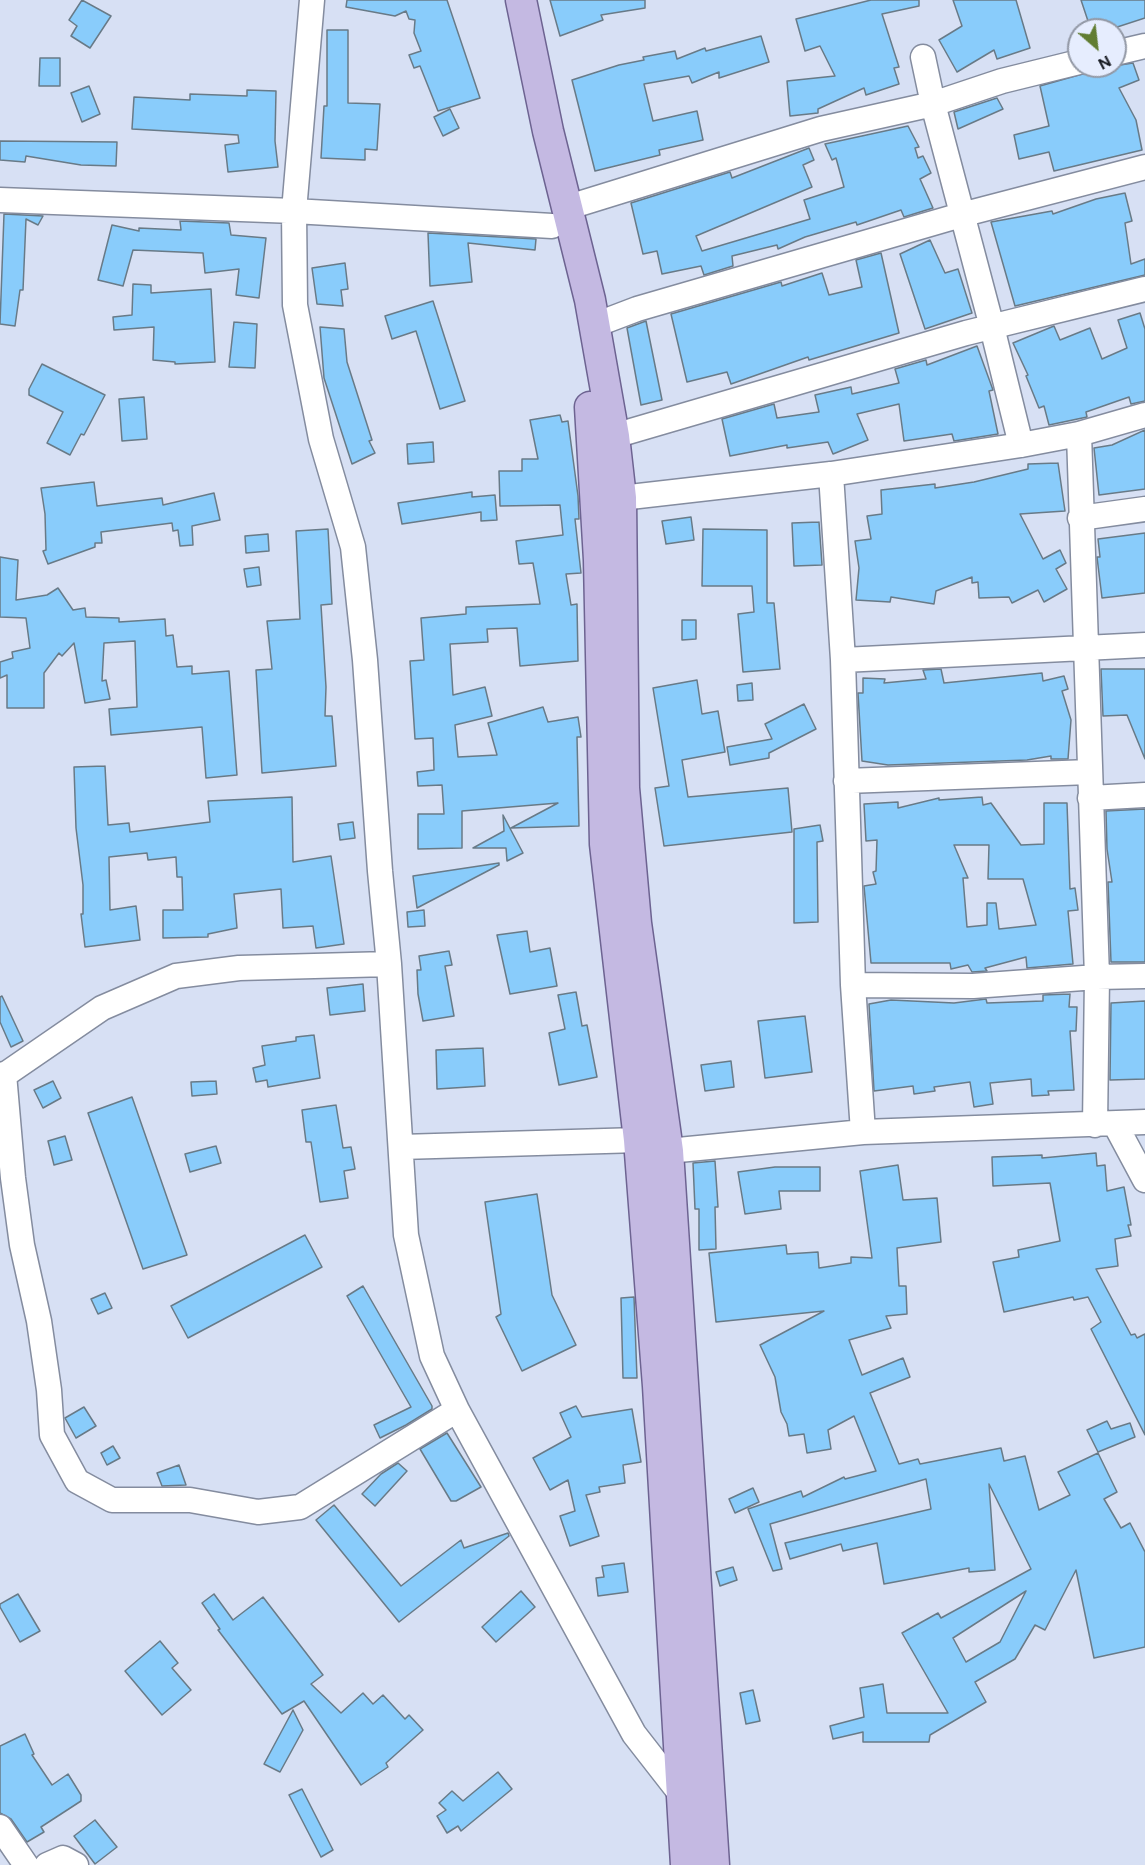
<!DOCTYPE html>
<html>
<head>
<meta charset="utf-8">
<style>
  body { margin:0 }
  #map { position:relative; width:1145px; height:1865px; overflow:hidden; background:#d7e0f4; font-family:"DM Sans",sans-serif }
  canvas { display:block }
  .north { position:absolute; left:1067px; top:18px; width:60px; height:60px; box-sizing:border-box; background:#e6edfe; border:2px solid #9298a5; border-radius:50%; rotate:152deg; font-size:16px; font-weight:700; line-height:24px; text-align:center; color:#15181f }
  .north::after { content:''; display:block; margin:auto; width:21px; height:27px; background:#617d32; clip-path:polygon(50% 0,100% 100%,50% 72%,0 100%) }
</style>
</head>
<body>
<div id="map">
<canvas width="1145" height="1865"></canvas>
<div class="north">N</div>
</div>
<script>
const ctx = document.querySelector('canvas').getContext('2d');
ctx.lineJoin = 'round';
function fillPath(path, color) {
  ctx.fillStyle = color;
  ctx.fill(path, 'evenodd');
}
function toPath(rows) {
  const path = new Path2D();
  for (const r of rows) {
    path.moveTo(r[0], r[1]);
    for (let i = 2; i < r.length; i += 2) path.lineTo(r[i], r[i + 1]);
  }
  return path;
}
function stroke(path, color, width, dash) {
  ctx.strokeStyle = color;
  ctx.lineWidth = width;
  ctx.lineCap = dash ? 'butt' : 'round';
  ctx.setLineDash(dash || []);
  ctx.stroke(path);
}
const building = toPath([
  [82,0,111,16,90,48,71,36,77,26,69,20,82,0],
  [347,0,447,0,480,98,438,111,420,66,414,68,409,55,421,51,414,33,415,20,409,19,406,11,395,16,346,7,347,0],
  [550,0,645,0,645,8,601,15,603,20,560,36,550,0],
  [871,0,919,0,919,6,882,14,899,67,894,68,899,84,866,95,864,88,818,109,818,113,790,116,787,81,835,76,820,46,805,51,796,19,871,0],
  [953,0,1016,0,1030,48,997,59,994,50,957,72,939,40,962,26,953,0],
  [1081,0,1145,0,1145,18,1108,30,1091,30,1081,0],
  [327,30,348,30,348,103,380,104,377,150,365,149,365,160,321,158,324,106,327,106,327,30],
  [761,36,769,62,719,78,719,72,692,83,689,76,644,84,653,121,697,111,703,140,659,150,660,155,595,171,572,80,619,65,644,60,643,57,675,51,677,59,705,48,706,51,761,36],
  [40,58,60,58,60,86,39,86,40,58],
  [1133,63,1139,80,1119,88,1136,120,1142,150,1054,171,1049,152,1019,159,1014,135,1049,126,1040,86,1107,67,1133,63],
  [89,86,100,114,82,122,71,93,89,86],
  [247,90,276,91,275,141,278,167,228,172,225,145,239,143,238,135,132,129,134,97,190,100,190,94,247,96,247,90],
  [997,98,1003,109,958,129,954,112,997,98],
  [450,109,459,128,443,136,434,117,450,109],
  [908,126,919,147,915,148,918,158,923,156,931,173,920,179,933,208,904,217,901,210,857,225,856,222,805,237,778,249,777,245,732,256,733,266,704,275,701,266,662,274,657,251,643,254,631,203,730,172,732,178,809,148,814,160,803,165,812,187,696,236,702,251,810,219,804,200,844,187,836,158,832,160,825,144,908,126],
  [0,141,117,142,116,166,81,165,26,156,25,162,0,160,0,141],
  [1125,193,1132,221,1125,223,1131,264,1145,259,1145,275,1015,306,991,222,1052,211,1053,214,1096,199,1125,193],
  [4,214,43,216,38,225,26,219,23,290,20,290,15,326,0,324,4,214],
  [180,221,229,223,231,235,266,238,259,298,236,295,239,269,205,273,203,253,133,250,123,286,98,280,112,225,139,231,139,228,181,230,180,221],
  [428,233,536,239,535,250,468,243,472,282,430,286,428,233],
  [930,240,945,273,958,269,972,313,925,329,900,254,930,240],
  [881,253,899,333,809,360,808,357,731,384,727,372,687,382,671,314,781,282,782,286,822,273,829,295,862,287,856,260,881,253],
  [345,263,348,289,341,290,343,306,317,304,312,268,345,263],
  [133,284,151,285,151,293,211,289,215,362,175,364,175,362,153,360,154,327,114,330,113,317,132,315,133,284],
  [433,301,465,401,440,409,416,331,392,339,385,316,433,301],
  [1140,313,1145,329,1145,401,1131,404,1129,397,1086,412,1087,417,1049,425,1044,406,1039,408,1026,376,1028,375,1013,343,1054,326,1060,340,1090,328,1102,359,1127,348,1118,320,1140,313],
  [646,321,662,400,641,405,627,328,646,321],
  [234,322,257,324,255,368,229,367,234,322],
  [320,327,344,329,347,362,372,440,369,441,375,453,352,464,324,378,320,327],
  [977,346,993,390,989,391,998,434,954,441,952,434,904,441,899,404,857,414,868,440,833,454,828,442,787,448,787,445,730,456,722,419,774,404,777,418,819,412,815,395,851,387,852,394,899,383,895,369,926,360,927,365,977,346],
  [42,364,105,395,84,435,81,434,70,455,47,443,63,412,29,395,29,389,42,364],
  [144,397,147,439,122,441,119,399,144,397],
  [560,415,562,422,568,421,578,496,579,519,575,519,581,573,566,574,571,605,577,604,578,661,520,666,517,628,487,629,488,642,450,644,453,695,485,687,492,716,455,725,458,757,497,755,488,723,543,707,548,722,578,717,581,737,577,737,579,826,511,828,558,803,462,811,462,848,418,849,418,814,444,814,442,785,418,786,417,772,434,770,433,738,415,739,410,661,424,660,421,618,466,614,466,607,540,604,533,563,519,564,516,541,563,535,560,505,500,506,499,471,522,471,522,459,538,459,530,420,560,415],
  [1145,430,1145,489,1099,495,1094,448,1112,445,1145,430],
  [433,442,434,462,408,464,407,444,433,442],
  [1058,463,1065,511,1020,514,1043,559,1060,550,1066,563,1056,569,1067,589,1044,602,1038,590,1012,603,1009,597,979,598,978,582,972,583,972,577,936,591,934,604,891,597,890,602,856,600,859,568,855,541,871,539,867,516,882,514,881,490,935,484,935,488,974,482,1028,469,1028,464,1058,463],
  [94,482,97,506,162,498,163,505,214,493,220,520,192,526,193,545,180,546,178,530,173,531,172,523,101,532,102,543,95,543,95,547,48,564,43,551,46,550,45,514,41,488,94,482],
  [472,492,472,497,495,495,497,520,481,521,481,512,402,524,398,503,472,492],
  [691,517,694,540,666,544,662,521,691,517],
  [819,522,822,565,794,566,792,523,819,522],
  [328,529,332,604,321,605,326,687,325,716,332,716,336,766,262,773,256,670,272,669,267,621,300,619,296,531,328,529],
  [703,529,767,530,767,603,774,603,780,669,743,672,738,614,754,612,752,586,702,586,703,529],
  [1145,533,1145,593,1102,598,1097,557,1100,557,1098,539,1145,533],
  [268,534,269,551,246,553,245,536,268,534],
  [0,557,18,560,16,600,47,595,58,588,73,610,85,608,86,617,119,618,119,622,165,619,166,636,173,635,177,667,192,666,192,674,229,671,237,775,206,778,202,727,111,735,109,709,137,707,135,641,104,643,102,681,106,680,110,699,85,703,74,643,62,656,59,653,44,673,44,708,7,708,7,675,0,678,0,662,13,658,12,652,30,648,26,618,0,617,0,557],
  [259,567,261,585,247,587,244,569,259,567],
  [682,620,696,620,696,639,682,640,682,620],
  [941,669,944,683,1042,673,1043,681,1064,676,1068,689,1062,691,1071,720,1068,759,1051,759,1051,756,1027,760,888,765,862,761,858,693,863,693,863,678,885,679,884,683,926,679,923,670,941,669],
  [1101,669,1145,669,1145,759,1127,715,1103,716,1101,669],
  [697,680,702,714,718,711,725,752,682,760,688,797,788,788,792,832,664,846,655,788,669,786,653,688,697,680],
  [752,683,753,700,738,701,737,685,752,683],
  [804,704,816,729,769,753,769,758,730,765,727,747,772,739,765,724,804,704],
  [105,766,108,825,129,823,130,832,210,822,208,801,292,797,293,862,331,856,344,944,316,948,313,926,283,928,281,889,234,894,237,928,208,934,208,937,163,938,163,910,183,910,182,877,177,877,176,857,148,860,147,853,109,857,110,910,136,906,140,940,85,947,81,914,83,914,83,885,76,828,74,767,105,766],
  [982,797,983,805,991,803,1021,845,1044,844,1044,803,1067,803,1070,889,1075,888,1078,910,1068,911,1073,964,1027,968,1026,957,985,968,987,971,972,972,968,965,951,969,950,963,871,963,864,886,876,884,873,872,876,871,877,840,866,841,864,804,898,802,898,808,939,798,939,800,982,797],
  [954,845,989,845,988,879,1023,879,1036,925,999,929,996,903,987,903,987,925,967,927,963,878,968,878,954,845],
  [1145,809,1145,962,1111,962,1108,882,1112,882,1107,849,1106,811,1145,809],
  [503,815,523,853,507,861,506,848,473,848,504,831,503,815],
  [353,822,355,838,340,840,338,824,353,822],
  [820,825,823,841,817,842,818,922,794,923,794,829,820,825],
  [499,863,499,865,417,908,413,876,499,863],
  [424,910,425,926,408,927,407,912,424,910],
  [527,931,530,952,550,948,557,986,510,994,497,935,527,931],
  [449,951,452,965,445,966,454,1016,423,1021,418,994,417,970,421,970,419,956,449,951],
  [363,984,365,1011,330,1015,327,988,363,984],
  [576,992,582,1026,587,1025,597,1077,559,1085,549,1033,565,1029,558,995,576,992],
  [1070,994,1069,1007,1077,1007,1076,1031,1070,1031,1074,1090,1048,1091,1049,1095,1032,1096,1031,1079,990,1083,993,1104,974,1107,970,1082,934,1087,935,1091,914,1094,913,1086,874,1091,869,1004,891,1000,954,1003,986,999,987,1003,1043,1001,1043,995,1070,994],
  [2,996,23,1041,11,1047,0,1022,0,997,2,996],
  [1145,1001,1145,1079,1110,1080,1111,1003,1145,1001],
  [805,1016,812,1072,765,1078,758,1021,805,1016],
  [314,1035,320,1078,268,1087,267,1080,256,1082,253,1068,265,1065,262,1046,296,1041,296,1037,314,1035],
  [483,1048,485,1086,437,1089,436,1050,483,1048],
  [731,1061,734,1087,705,1091,701,1065,731,1061],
  [53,1081,61,1098,43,1108,34,1090,53,1081],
  [216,1081,217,1094,192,1096,191,1082,216,1081],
  [132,1097,187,1255,143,1269,88,1113,132,1097],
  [336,1105,343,1148,351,1147,355,1169,344,1171,348,1198,320,1202,311,1142,306,1142,302,1110,336,1105],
  [65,1136,72,1160,54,1165,48,1141,65,1136],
  [216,1146,221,1163,190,1172,185,1154,216,1146],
  [1096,1153,1097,1166,1105,1165,1107,1191,1124,1187,1131,1225,1128,1225,1131,1236,1115,1239,1118,1266,1096,1269,1131,1335,1135,1334,1137,1338,1145,1334,1145,1435,1091,1329,1101,1322,1088,1297,1074,1300,1073,1297,1004,1312,993,1262,1019,1257,1018,1250,1060,1241,1050,1183,993,1186,992,1157,1042,1155,1042,1158,1096,1153],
  [715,1161,718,1207,715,1207,716,1249,699,1250,699,1209,695,1209,693,1163,715,1161],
  [898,1165,903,1200,937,1198,941,1242,897,1248,899,1286,906,1286,907,1314,886,1316,891,1328,849,1340,862,1375,903,1358,910,1377,870,1393,899,1464,918,1459,920,1464,1001,1448,1004,1461,1025,1456,1039,1510,1070,1495,1058,1472,1098,1453,1117,1492,1104,1499,1121,1528,1130,1523,1145,1552,1145,1647,1094,1658,1076,1570,1045,1630,1035,1625,1015,1659,975,1682,986,1702,930,1735,929,1742,863,1742,863,1732,833,1739,830,1726,864,1717,860,1688,883,1684,887,1713,948,1713,902,1633,938,1613,941,1618,1031,1569,989,1484,995,1570,969,1572,969,1568,884,1584,877,1543,843,1551,841,1544,790,1559,785,1543,931,1509,926,1479,770,1524,782,1569,773,1571,748,1509,801,1491,803,1497,844,1477,845,1479,876,1471,854,1416,828,1430,831,1449,807,1453,804,1434,789,1436,787,1424,781,1412,775,1377,760,1345,824,1311,716,1322,709,1253,786,1245,787,1254,818,1252,819,1268,851,1263,851,1257,872,1258,860,1171,898,1165],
  [1026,1591,1000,1642,966,1662,953,1638,1026,1591],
  [775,1167,820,1167,820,1191,779,1191,781,1209,745,1214,738,1172,775,1167],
  [537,1194,552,1295,576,1345,522,1371,496,1317,501,1314,485,1202,537,1194],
  [305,1235,322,1267,188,1338,171,1306,305,1235],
  [363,1286,432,1406,432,1409,406,1425,380,1438,374,1425,411,1407,347,1296,363,1286],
  [105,1293,112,1308,98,1314,91,1299,105,1293],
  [634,1297,637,1378,623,1378,621,1298,634,1297],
  [576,1406,582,1417,632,1409,641,1462,623,1465,625,1483,599,1487,600,1492,586,1495,599,1536,570,1546,560,1516,575,1511,568,1480,550,1490,533,1458,571,1437,560,1413,576,1406],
  [84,1407,96,1426,76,1438,65,1418,84,1407],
  [1107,1421,1111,1429,1130,1423,1135,1437,1098,1452,1087,1430,1107,1421],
  [447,1433,481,1487,456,1501,451,1501,420,1449,447,1433],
  [113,1446,120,1458,107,1465,101,1453,113,1446],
  [398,1463,407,1471,375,1506,362,1494,381,1474,398,1463],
  [179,1465,186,1485,162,1486,157,1473,179,1465],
  [753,1488,759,1502,735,1513,729,1499,753,1488],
  [334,1505,401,1586,461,1540,464,1548,508,1533,509,1536,399,1622,316,1520,334,1505],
  [624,1563,628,1592,598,1596,596,1578,604,1577,602,1566,624,1563],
  [733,1567,737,1580,720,1586,716,1572,733,1567],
  [521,1591,535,1607,496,1642,482,1627,521,1591],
  [18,1594,40,1631,20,1642,0,1607,0,1604,18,1594],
  [214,1594,233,1620,263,1597,323,1675,311,1684,341,1713,363,1693,373,1704,383,1695,405,1719,409,1715,423,1730,386,1763,388,1767,361,1785,304,1701,282,1714,218,1630,220,1629,202,1603,214,1594],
  [160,1641,178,1663,172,1668,191,1690,162,1715,125,1671,160,1641],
  [753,1690,760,1721,746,1724,740,1693,753,1690],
  [293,1710,303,1730,280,1772,264,1764,293,1710],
  [25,1734,34,1754,32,1755,52,1785,68,1774,81,1795,81,1801,41,1827,44,1832,27,1842,11,1819,0,1813,0,1746,25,1734],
  [498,1772,512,1789,461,1831,458,1826,447,1833,437,1816,446,1810,439,1803,452,1791,463,1801,498,1772],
  [302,1789,333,1850,321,1857,289,1795,302,1789],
  [95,1820,117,1847,95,1864,74,1836,95,1820]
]);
const minor = toPath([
  [312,0,294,211,295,305,321,439,353,547,365,660,380,871,389,964,406,1235,432,1356,457,1410,634,1734,687,1802],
  [1115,53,1145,46],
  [923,57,933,104,992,327,1021,445],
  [0,200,294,211,552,226],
  [569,207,821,129,933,104,1002,81,1079,62],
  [595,325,637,309,961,215,1145,167],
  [1079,434,1097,977,1095,1125],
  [614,436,966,333,1145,289],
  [831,474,843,660,853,985,863,1132],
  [621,498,831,474,1021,445,1079,434,1145,415],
  [1080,518,1145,509],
  [843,660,1145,645],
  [846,781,1090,772],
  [1090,798,1145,795],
  [853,985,973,986,1097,977,1145,976],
  [4,1074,13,1178,22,1245,39,1321,49,1390,52,1435,77,1481,112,1500,190,1500,258,1512,300,1507,457,1410],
  [0,1078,102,1008,176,976,239,968,389,964],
  [1115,1124,1145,1180],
  [401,1147,639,1140],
  [668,1151,863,1132,1145,1122],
  [0,1827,26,1865],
  [47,1865,63,1858,76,1865]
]);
const major = toPath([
  [521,0,548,131,590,300,614,436,621,498,624,788,636,923,668,1151,714,1865],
  [590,407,599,560,605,844,639,1140,658,1386,686,1865]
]);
fillPath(building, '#89ccfb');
stroke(building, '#687a87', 1.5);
stroke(minor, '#848c9f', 27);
stroke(major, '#6d6391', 33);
stroke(minor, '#fff', 24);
stroke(major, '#c4b9e2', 30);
</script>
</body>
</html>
